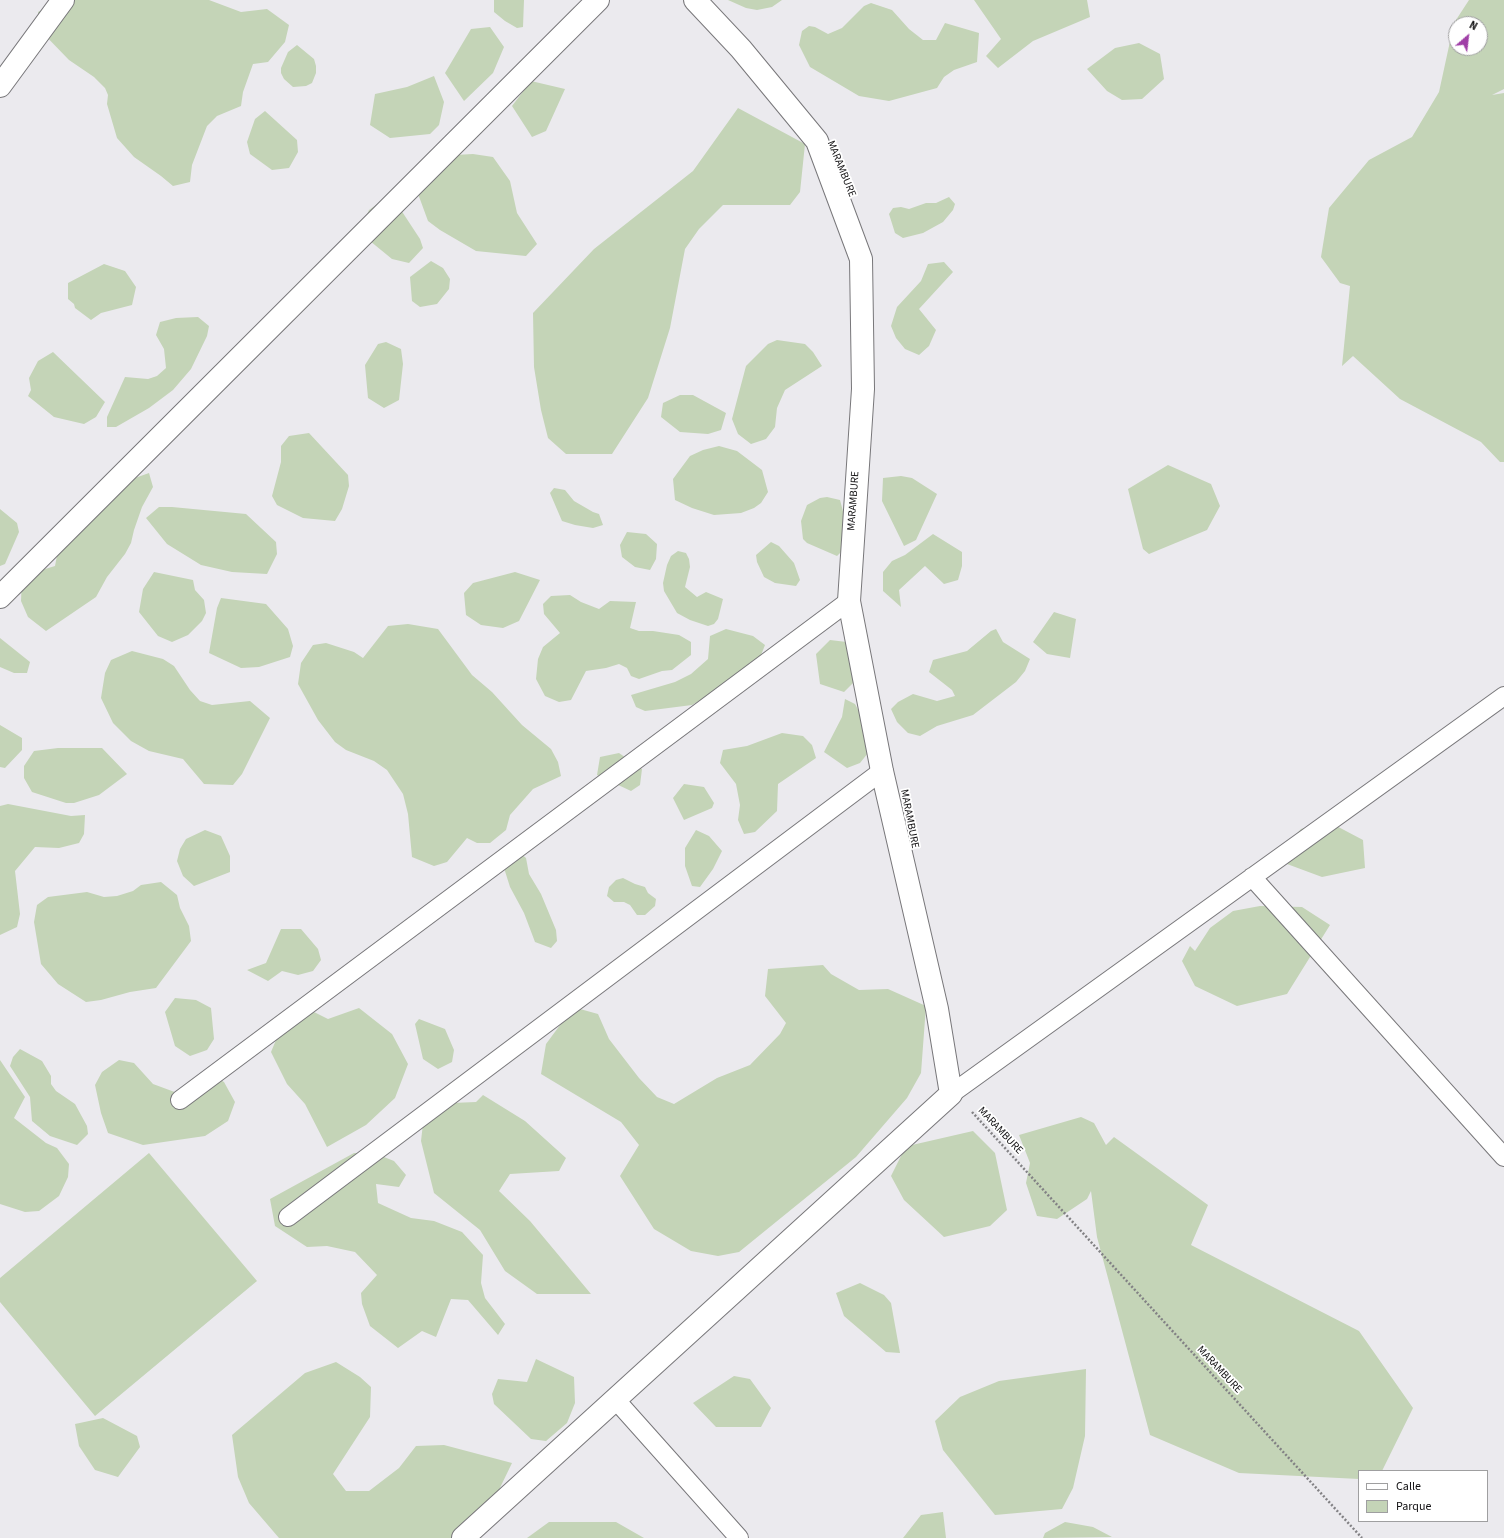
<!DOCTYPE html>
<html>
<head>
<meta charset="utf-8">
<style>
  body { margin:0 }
  #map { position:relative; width:1504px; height:1538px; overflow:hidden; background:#ebeaee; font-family:"Source Sans 3",sans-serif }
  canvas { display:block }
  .legend { position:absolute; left:1358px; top:1470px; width:130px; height:52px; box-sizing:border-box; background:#fff; border:1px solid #9f9fa0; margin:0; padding:5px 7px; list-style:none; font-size:12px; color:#100f11 }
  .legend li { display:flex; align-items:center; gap:8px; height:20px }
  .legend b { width:20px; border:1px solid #9f9fa0 }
  .north { position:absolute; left:1448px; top:16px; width:40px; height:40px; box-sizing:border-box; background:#fff; border:1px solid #9f9fa0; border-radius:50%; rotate:28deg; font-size:11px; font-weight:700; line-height:16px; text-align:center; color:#100f11 }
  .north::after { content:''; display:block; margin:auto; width:14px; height:18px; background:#a03fa7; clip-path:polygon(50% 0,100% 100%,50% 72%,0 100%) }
</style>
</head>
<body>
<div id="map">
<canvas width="1504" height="1538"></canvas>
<ul class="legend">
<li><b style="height:5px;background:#fff"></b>Calle</li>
<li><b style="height:11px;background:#c4d4b7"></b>Parque</li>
</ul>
<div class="north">N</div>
</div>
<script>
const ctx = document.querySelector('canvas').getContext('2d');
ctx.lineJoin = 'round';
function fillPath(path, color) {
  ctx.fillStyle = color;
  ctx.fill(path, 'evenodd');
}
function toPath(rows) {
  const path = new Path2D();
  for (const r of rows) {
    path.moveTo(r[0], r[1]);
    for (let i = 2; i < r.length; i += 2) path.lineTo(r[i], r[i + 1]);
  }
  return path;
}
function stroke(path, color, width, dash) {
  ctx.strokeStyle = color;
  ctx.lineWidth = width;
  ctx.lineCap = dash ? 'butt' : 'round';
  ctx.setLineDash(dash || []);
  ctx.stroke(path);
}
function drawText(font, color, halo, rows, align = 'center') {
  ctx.font = font + ' "Source Sans 3",sans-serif';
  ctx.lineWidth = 3.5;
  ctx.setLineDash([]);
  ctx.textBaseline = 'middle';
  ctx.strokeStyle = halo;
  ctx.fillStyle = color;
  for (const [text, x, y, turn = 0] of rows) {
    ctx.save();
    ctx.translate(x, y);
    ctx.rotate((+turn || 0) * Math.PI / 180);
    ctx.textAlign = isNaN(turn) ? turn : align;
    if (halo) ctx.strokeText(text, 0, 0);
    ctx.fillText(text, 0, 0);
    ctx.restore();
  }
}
const green = toPath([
  [61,0,209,0,241,12,267,9,289,25,285,42,268,62,253,64,243,92,241,106,217,116,207,126,192,165,190,182,173,186,161,176,134,157,117,138,107,104,108,95,105,88,94,77,69,60,38,28,38,12],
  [494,0,524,0,523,27,517,28,505,21,494,12],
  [728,0,782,0,772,7,757,10,746,8],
  [974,0,1087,0,1090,17,1033,41,998,68,986,56,1001,39],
  [1469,0,1504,0,1504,89,1492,95,1504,93,1504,462,1500,462,1481,442,1400,399,1353,356,1342,366,1350,286,1340,283,1321,257,1329,208,1369,160,1412,137,1439,92,1454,23],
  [1456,24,1480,24,1480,48,1456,48],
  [871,3,892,10,909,29,923,40,936,40,945,23,979,33,977,62,954,70,944,77,937,88,889,101,859,96,810,67,799,45,802,31,809,26,815,27,828,34,842,28,864,6],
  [490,27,504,47,493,73,464,101,445,73,471,29],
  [1139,43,1160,54,1164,79,1142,99,1122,100,1107,91,1087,69,1115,48],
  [297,45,314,59,316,66,316,73,312,83,306,86,293,87,284,79,281,73,281,68,288,52],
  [434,76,444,102,439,125,430,134,390,138,370,125,375,94,407,87],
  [531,81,565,89,546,131,532,137,512,106],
  [738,108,805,144,800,192,790,205,723,205,699,229,685,249,670,328,648,398,612,454,566,454,548,438,541,410,534,367,533,313,594,249,693,171],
  [265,111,297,140,298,152,289,168,272,170,250,154,247,142,255,119],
  [473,154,493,157,510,181,517,213,537,244,526,256,476,251,440,230,428,221,410,172,437,156],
  [387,197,399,207,420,239,423,248,409,263,392,259,359,232,369,210],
  [949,197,955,204,953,210,943,222,923,233,903,238,895,233,889,214,893,208,901,207,909,209,926,203,936,203],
  [431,261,443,268,450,279,449,289,437,304,420,307,412,301,410,277],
  [944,262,953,272,919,309,936,330,929,346,919,355,905,349,896,338,891,326,897,307,921,281,928,264],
  [104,264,125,271,136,287,132,305,101,313,91,320,75,308,74,304,68,299,68,283],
  [198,317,209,326,207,336,191,369,173,390,149,408,116,427,107,427,107,417,125,377,148,379,157,376,166,368,164,349,156,335,160,322,176,318],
  [777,340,805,344,813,352,822,366,785,390,777,408,775,427,766,439,751,444,738,434,732,419,746,366,768,344],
  [386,342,401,349,403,364,399,400,384,408,368,398,365,365,378,344],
  [53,352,105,402,96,417,84,424,54,417,28,396,31,390,29,378,38,361],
  [680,395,693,395,726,413,721,430,708,434,680,432,661,417,663,403],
  [309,433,348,475,349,486,342,509,335,521,303,518,277,505,272,496,281,462,281,446,289,436],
  [719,446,737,451,762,470,768,492,761,503,754,508,741,513,714,515,692,508,675,500,673,479,690,456,703,450],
  [1168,465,1211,484,1220,506,1207,530,1149,554,1143,549,1128,489],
  [149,473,153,487,142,507,134,530,131,543,125,554,107,577,96,597,46,631,28,617,21,601,22,576,55,566,60,540,111,482,135,478],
  [901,476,912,478,937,494,916,540,904,546,882,501,883,478],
  [554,488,565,490,574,501,593,512,599,514,603,525,593,528,575,525,562,521,550,493],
  [827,497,840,500,849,534,844,549,837,556,807,543,803,539,801,521,807,505,820,498],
  [159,507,172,507,246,514,276,542,277,554,267,574,232,572,201,565,167,544,146,518],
  [0,509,17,523,19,532,5,564,0,566],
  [627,532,646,534,657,544,656,559,650,570,635,567,622,557,620,545],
  [933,534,962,552,962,566,958,580,944,584,925,566,899,590,901,607,883,591,883,572,892,561,905,555],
  [771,542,779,546,794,563,800,580,796,586,775,583,764,577,757,562,756,555],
  [678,551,686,553,689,559,690,567,685,587,697,597,706,592,723,599,718,619,714,624,708,626,690,620,677,613,664,591,663,583,667,565,671,556],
  [154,572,193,580,195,590,204,600,206,613,202,621,188,635,172,642,158,636,139,612,143,589],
  [515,572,540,580,519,621,503,628,481,625,466,615,464,593,473,583],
  [570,595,581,602,599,609,610,601,636,602,630,628,639,631,653,631,679,635,691,642,691,655,672,670,662,671,639,679,631,676,627,668,619,664,606,668,586,671,571,700,559,702,545,696,536,679,538,659,543,647,560,633,544,614,543,604,551,596],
  [221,598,266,604,288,629,293,646,290,657,259,667,241,668,209,653,217,608],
  [1054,612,1076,619,1070,658,1047,654,1033,642],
  [408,624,438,629,472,675,492,692,522,725,551,749,558,762,561,776,533,789,510,815,506,830,490,843,477,843,467,838,447,862,434,866,412,857,408,814,403,794,387,770,374,761,346,750,335,742,318,720,298,684,301,663,313,645,326,643,354,652,363,658,388,626],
  [726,629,753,636,765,645,758,663,722,688,692,705,645,711,636,707,631,695,675,682,691,674,708,659,710,636],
  [996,629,1003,642,1030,659,1025,671,1016,682,973,715,937,726,920,736,908,733,897,722,891,709,898,702,913,694,937,701,955,696,952,690,929,672,933,660,967,651,991,631],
  [0,638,30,662,27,673,14,673,0,667],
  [830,640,855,643,856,680,844,692,820,684,816,654],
  [132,651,163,659,174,666,190,690,200,701,212,705,250,701,270,718,242,774,233,785,204,784,183,759,149,751,131,741,113,723,101,698,105,673,111,660],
  [845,699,855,704,876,743,860,763,847,768,824,752,842,717],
  [0,725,22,738,22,750,5,768,0,767],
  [782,733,803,736,812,745,816,758,778,784,777,811,755,832,744,834,738,820,740,805,736,784,720,763,723,750,747,746],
  [58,748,102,748,127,774,99,795,74,803,66,803,32,792,24,778,24,766,34,751],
  [619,753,642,769,640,785,631,791,597,775,600,757],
  [684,784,704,787,714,803,712,808,684,820,673,798],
  [8,804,71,816,85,815,84,834,79,843,59,848,35,847,15,871,20,914,17,927,0,935,0,806],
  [1327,821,1363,840,1365,868,1322,877,1287,864,1291,840,1301,829],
  [205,830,221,836,230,856,230,872,194,886,183,876,177,861,180,849,186,839],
  [696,830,709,836,722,851,713,869,700,887,692,886,685,866,685,848],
  [520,853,526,858,529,874,541,894,556,930,557,941,551,948,535,942,524,913,510,887,504,868],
  [623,878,635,884,645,887,648,893,656,899,655,906,645,915,637,915,630,905,624,902,614,902,607,896,609,887,616,880],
  [161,882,177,895,180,908,189,926,191,941,156,988,130,992,101,1000,86,1002,58,984,41,964,34,922,37,905,48,897,87,892,104,897,117,896,133,891,141,885],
  [1260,906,1302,907,1330,925,1287,994,1237,1006,1195,986,1182,961,1190,946,1195,951,1210,928,1233,911],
  [281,929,301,929,318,949,321,960,313,971,298,975,282,971,268,981,247,970,266,963],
  [823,965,831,974,859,990,888,989,926,1006,921,1073,907,1098,856,1157,739,1252,718,1256,691,1251,654,1229,620,1176,639,1145,621,1122,541,1074,546,1044,569,1013,580,1009,598,1014,609,1039,639,1078,657,1097,674,1104,717,1078,750,1065,780,1034,786,1023,765,996,768,969],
  [175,998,196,1000,211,1008,214,1039,207,1050,190,1056,175,1046,165,1012],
  [300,1005,328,1019,359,1008,392,1034,408,1064,395,1098,366,1125,327,1147,305,1104,287,1084,271,1052,286,1016],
  [419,1019,445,1029,454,1050,452,1062,438,1069,423,1059,415,1024],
  [20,1049,42,1061,51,1076,51,1084,56,1091,75,1104,87,1126,88,1134,77,1145,50,1136,32,1121,30,1097,10,1066,13,1057],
  [0,1060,25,1097,14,1118,46,1143,57,1148,69,1164,68,1177,59,1196,39,1211,25,1212,0,1204],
  [119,1060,134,1063,153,1084,180,1094,217,1078,224,1082,235,1102,228,1121,205,1136,143,1145,108,1133,101,1113,95,1085,102,1072],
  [483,1095,525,1121,566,1158,559,1171,510,1174,499,1191,530,1221,591,1294,537,1294,505,1271,480,1230,434,1193,421,1141,424,1115,452,1103,476,1102],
  [1081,1117,1094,1123,1106,1145,1114,1137,1208,1205,1191,1245,1359,1331,1413,1408,1382,1471,1359,1471,1359,1479,1239,1473,1150,1435,1097,1237,1091,1191,1087,1199,1057,1219,1037,1216,1026,1183,1030,1163,1019,1135],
  [973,1131,995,1153,1007,1210,990,1226,944,1237,904,1200,891,1176,903,1152,912,1145],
  [149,1153,257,1281,95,1416,0,1302,0,1278],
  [354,1153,374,1153,394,1161,406,1175,399,1187,376,1184,378,1203,411,1218,434,1221,462,1232,483,1255,481,1283,485,1298,505,1324,498,1335,468,1300,451,1299,436,1337,422,1331,398,1348,370,1326,362,1304,361,1293,377,1275,355,1252,327,1246,307,1247,275,1226,270,1199],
  [860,1283,884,1295,891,1303,900,1353,886,1352,844,1316,836,1293],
  [536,1359,574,1377,575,1403,567,1423,546,1441,531,1439,494,1404,492,1394,498,1379,527,1382],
  [336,1362,360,1377,371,1387,370,1417,333,1474,346,1491,369,1491,399,1468,416,1446,444,1445,512,1463,481,1527,471,1538,279,1538,249,1503,238,1477,232,1435,305,1373],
  [1086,1369,1085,1436,1073,1488,1062,1509,995,1515,943,1450,935,1421,960,1397,999,1381],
  [734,1376,750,1379,771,1408,761,1427,716,1427,693,1403],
  [103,1418,137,1436,140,1447,118,1477,95,1470,79,1446,75,1424],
  [943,1512,946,1538,903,1538,921,1515],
  [549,1522,616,1522,644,1538,527,1538],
  [1065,1522,1093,1527,1112,1537,1043,1538,1045,1533]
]);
const path = toPath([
  [972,1112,1362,1538]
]);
const service = toPath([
  [1252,877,1504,1157],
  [951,1094,1504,696],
  [180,1100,849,601],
  [288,1217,882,771],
  [615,1399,739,1538]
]);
const minor = toPath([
  [0,86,63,0],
  [0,597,598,0],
  [463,1538,951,1094,937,1009,882,771,849,601,863,389,861,259,817,141,741,49,695,0]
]);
const streetNames = [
  ["MARAMBURE",841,169,68],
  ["MARAMBURE",854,501,-86],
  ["MARAMBURE",909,819,79],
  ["MARAMBURE",1000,1131,47],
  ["MARAMBURE",1219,1370,47]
];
fillPath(green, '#c4d4b7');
stroke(service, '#78777a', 20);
stroke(minor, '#78777a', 24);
stroke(path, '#828184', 2.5, [2, 2]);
stroke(service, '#fff', 18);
stroke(minor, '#fff', 22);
drawText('11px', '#100f11', '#fff', streetNames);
</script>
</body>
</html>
